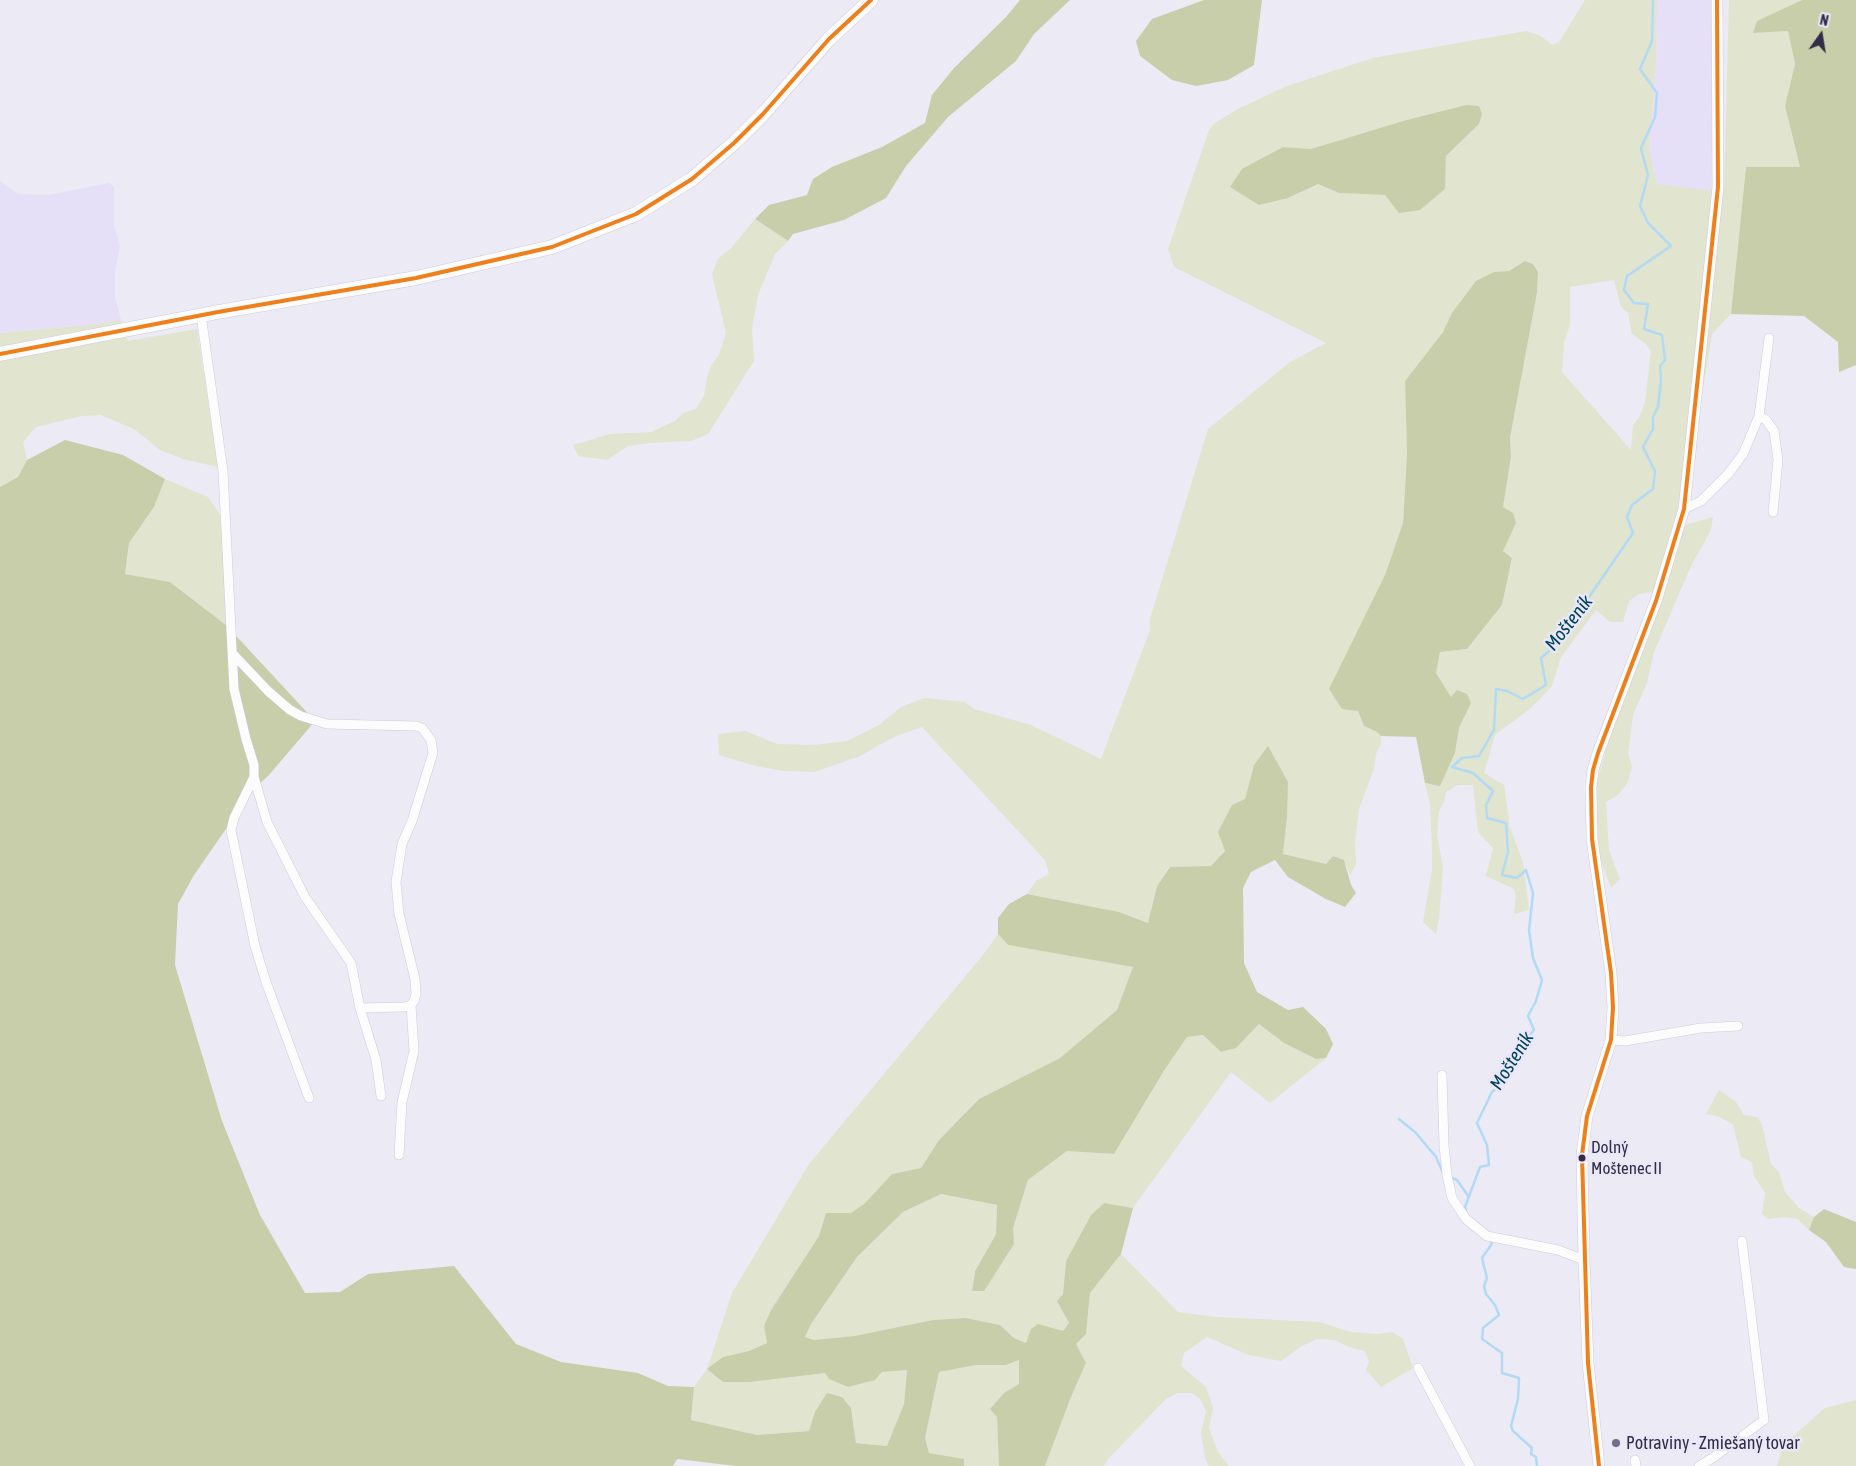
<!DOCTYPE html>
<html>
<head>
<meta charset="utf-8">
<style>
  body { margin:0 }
  #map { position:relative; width:1856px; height:1466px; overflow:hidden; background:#eceaf4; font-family:"Asap Condensed",sans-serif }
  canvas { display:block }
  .north { position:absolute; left:1796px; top:10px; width:50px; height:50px; -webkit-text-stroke:4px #eae7f7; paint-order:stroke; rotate:13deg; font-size:14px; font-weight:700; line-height:20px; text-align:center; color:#332c49 }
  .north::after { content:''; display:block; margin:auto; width:18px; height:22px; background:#332c49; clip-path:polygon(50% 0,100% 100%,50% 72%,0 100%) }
</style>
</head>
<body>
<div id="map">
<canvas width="1856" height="1466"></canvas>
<div class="north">N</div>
</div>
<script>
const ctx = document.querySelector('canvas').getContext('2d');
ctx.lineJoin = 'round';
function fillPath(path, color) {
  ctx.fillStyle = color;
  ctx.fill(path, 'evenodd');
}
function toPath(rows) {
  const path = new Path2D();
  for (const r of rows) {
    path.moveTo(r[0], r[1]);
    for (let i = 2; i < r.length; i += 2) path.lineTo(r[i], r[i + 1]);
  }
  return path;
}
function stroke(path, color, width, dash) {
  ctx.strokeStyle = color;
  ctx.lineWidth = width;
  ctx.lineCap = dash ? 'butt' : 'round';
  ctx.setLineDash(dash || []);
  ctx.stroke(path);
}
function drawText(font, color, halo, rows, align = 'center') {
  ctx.font = font + ' "Asap Condensed",sans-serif';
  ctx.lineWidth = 5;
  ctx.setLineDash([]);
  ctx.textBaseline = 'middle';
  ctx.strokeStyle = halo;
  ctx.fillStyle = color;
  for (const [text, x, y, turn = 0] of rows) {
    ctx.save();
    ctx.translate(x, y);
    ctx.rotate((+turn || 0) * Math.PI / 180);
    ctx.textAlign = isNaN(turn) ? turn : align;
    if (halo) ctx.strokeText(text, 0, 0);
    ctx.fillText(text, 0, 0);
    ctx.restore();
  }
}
const built = toPath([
  [1657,0,1713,0,1714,192,1657,184,1649,148,1656,65],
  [0,181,18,194,49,195,109,183,114,187,114,225,120,246,115,272,115,297,121,320,88,325,0,333]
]);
const green = toPath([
  [1585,0,1657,0,1656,65,1649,148,1657,184,1724,192,1729,0,1802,0,1758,21,1753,33,1788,31,1795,64,1785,106,1800,167,1746,167,1731,314,1712,334,1697,425,1685,525,1713,517,1711,530,1691,566,1654,652,1647,683,1633,715,1628,754,1632,766,1628,782,1618,795,1606,802,1609,851,1620,879,1611,888,1596,848,1593,816,1598,778,1613,726,1662,599,1650,592,1639,594,1629,601,1623,622,1610,622,1596,610,1561,657,1552,686,1531,708,1495,735,1484,773,1504,785,1510,828,1523,862,1529,910,1514,914,1516,897,1514,889,1486,876,1493,848,1478,832,1473,785,1458,785,1446,792,1444,802,1439,811,1437,835,1443,868,1439,919,1436,934,1423,922,1432,870,1432,850,1430,804,1425,783,1440,785,1455,753,1459,728,1471,703,1451,697,1436,673,1440,652,1467,649,1502,605,1512,559,1503,551,1503,507,1511,457,1510,438,1537,293,1538,272,1533,264,1525,261,1509,271,1494,272,1452,313,1443,332,1405,381,1407,454,1403,523,1385,575,1358,711,1364,726,1377,732,1381,736,1381,744,1376,754,1374,768,1359,809,1355,841,1356,864,1350,875,1344,860,1333,856,1326,864,1283,854,1287,818,1254,765,1245,799,1225,851,1212,866,1169,867,1157,886,1148,923,1119,912,1027,894,1036,881,1049,874,1045,860,922,727,896,736,860,756,815,772,784,771,756,766,719,755,718,734,745,731,777,744,814,745,847,741,879,725,901,707,924,698,965,702,974,709,1031,725,1101,759,1150,630,1150,619,1208,429,1290,362,1326,343,1174,267,1168,249,1209,130,1215,123,1238,109,1287,86,1373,58,1526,31,1541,36,1552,45,1559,42],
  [1466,105,1479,124,1446,156,1445,189,1385,195,1339,193,1318,184,1288,198,1283,147,1311,149,1403,121],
  [1614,280,1621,307,1628,313,1632,334,1646,344,1651,351,1645,402,1640,416,1633,425,1631,450,1562,372,1564,342,1570,325,1570,287],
  [755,219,788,241,775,254,758,295,752,329,754,361,708,434,691,441,649,443,628,446,607,460,578,456,573,445,610,434,651,432,675,421,683,413,696,409,704,396,707,377,712,364,719,355,726,333,712,274,718,259,731,248],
  [121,320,128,341,197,329,218,467,183,459,160,450,134,429,101,415,82,416,36,427,23,442,27,460,18,477,0,487,0,333,88,325],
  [165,479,208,497,222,518,226,625,170,582,125,574,129,543,154,507],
  [998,934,1008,945,1134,967,1117,1010,1060,1058,979,1099,939,1140,921,1168,892,1174,865,1203,851,1213,826,1213,819,1236,771,1310,764,1326,767,1343,749,1351,723,1357,750,1382,825,1373,875,1380,882,1372,907,1370,904,1404,888,1446,856,1443,851,1408,815,1412,810,1431,757,1435,691,1420,694,1387,707,1369,732,1293,809,1164,983,955],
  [1259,1024,1284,1043,1315,1059,1326,1058,1270,1103,1231,1072,1133,1208,1104,1203,1091,1215,1066,1261,1063,1294,1057,1301,1069,1323,1063,1331,1026,1343,1014,1338,1000,1325,966,1318,933,1320,854,1336,814,1340,805,1337,811,1324,857,1257,903,1212,941,1194,997,1205,996,1234,975,1270,972,1290,984,1290,1013,1244,1013,1228,1028,1180,1067,1151,1114,1154,1165,1069,1187,1037,1203,1035,1221,1052,1236,1048],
  [1719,1090,1736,1102,1744,1115,1757,1117,1762,1125,1771,1164,1779,1172,1785,1192,1799,1208,1814,1217,1809,1230,1797,1219,1785,1217,1768,1219,1762,1214,1765,1193,1754,1176,1752,1162,1741,1157,1733,1124,1717,1116,1706,1114],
  [1121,1254,1178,1312,1216,1317,1319,1322,1351,1332,1377,1334,1392,1332,1403,1339,1413,1368,1381,1387,1366,1370,1369,1361,1365,1351,1349,1347,1334,1340,1317,1339,1302,1346,1281,1361,1249,1355,1207,1337,1184,1353,1181,1366,1206,1387,1213,1408,1209,1428,1218,1452,1229,1466,1209,1466,1205,1458,1201,1433,1206,1411,1200,1399,1192,1393,1177,1393,1166,1399,1108,1459,1104,1466,1045,1466,1071,1397,1086,1364,1076,1344,1086,1334,1090,1293],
  [1020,1360,1020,1384,1004,1393,997,1417,999,1466,964,1466,964,1459,929,1453,925,1438,939,1372,976,1365,1006,1365],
  [1856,1400,1856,1466,1777,1466,1783,1445,1825,1408]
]);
const forest = toPath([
  [1020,0,1070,0,1034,34,1016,61,948,117,906,166,886,198,844,220,793,234,788,241,755,219,769,205,807,195,813,179,832,167,882,147,925,123,932,95,954,68,1006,17],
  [1204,0,1262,0,1254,65,1228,80,1196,86,1172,80,1140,56,1136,41,1152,19],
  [1802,0,1856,0,1856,365,1839,372,1838,342,1804,316,1731,314,1746,167,1800,167,1785,106,1795,64,1788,31,1753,33,1757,21],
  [1466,105,1479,106,1482,114,1479,124,1446,156,1445,189,1420,210,1399,213,1385,195,1339,193,1318,184,1288,198,1259,205,1230,187,1242,169,1283,147,1311,149,1403,121],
  [1525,261,1533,264,1538,272,1537,293,1510,438,1511,457,1503,507,1513,513,1516,523,1503,551,1512,558,1502,605,1467,649,1440,652,1436,673,1451,697,1457,690,1467,694,1471,703,1459,728,1455,753,1440,786,1425,783,1416,737,1381,736,1377,732,1364,726,1358,711,1342,709,1329,689,1385,575,1403,523,1407,454,1405,381,1443,332,1452,313,1476,281,1494,272,1509,271],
  [65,440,123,455,165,479,154,507,129,543,125,574,170,582,226,625,315,721,269,775,253,790,194,875,178,904,175,965,222,1121,260,1215,305,1293,340,1292,368,1274,454,1266,516,1344,561,1362,638,1373,668,1386,694,1387,691,1420,757,1435,809,1431,815,1412,827,1393,842,1397,851,1408,856,1443,887,1446,904,1404,907,1370,882,1372,875,1380,848,1387,829,1379,825,1373,750,1382,723,1382,707,1369,723,1357,749,1351,767,1343,764,1326,771,1310,819,1236,826,1213,851,1213,865,1203,892,1174,921,1168,939,1140,979,1099,1060,1058,1117,1010,1133,967,1008,945,998,934,998,918,1009,904,1027,894,1119,912,1148,923,1157,886,1170,867,1211,866,1225,851,1218,832,1232,805,1245,799,1254,765,1268,746,1288,782,1287,818,1283,854,1326,864,1333,856,1344,860,1351,885,1356,893,1345,907,1326,899,1288,877,1275,860,1251,872,1243,888,1244,963,1257,992,1288,1010,1303,1007,1326,1029,1333,1044,1326,1058,1316,1059,1284,1043,1259,1024,1236,1048,1221,1052,1203,1035,1187,1037,1165,1069,1114,1154,1067,1151,1028,1180,1013,1228,1014,1244,984,1291,972,1291,975,1271,996,1234,997,1205,941,1194,903,1212,857,1257,811,1324,805,1337,814,1340,854,1336,933,1320,966,1318,1000,1325,1014,1338,1026,1343,1031,1329,1038,1324,1063,1331,1069,1323,1057,1301,1063,1294,1066,1261,1091,1215,1104,1203,1133,1208,1121,1254,1090,1293,1086,1334,1076,1344,1086,1363,1071,1397,1045,1466,999,1466,997,1417,990,1409,1004,1393,1019,1384,1019,1360,1006,1365,976,1365,939,1372,925,1438,929,1453,964,1459,964,1466,736,1466,677,1459,673,1466,0,1466,0,487,18,477,27,460],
  [1824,1209,1856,1222,1856,1269,1844,1267,1826,1242,1809,1230,1814,1217]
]);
const stream = toPath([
  [1399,1119,1416,1133,1436,1157,1443,1173],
  [1449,1177,1457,1180,1469,1197],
  [1466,1212,1465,1207,1480,1167,1489,1165,1487,1145,1477,1123,1492,1092,1502,1083,1508,1075,1509,1059,1534,1030,1528,1016,1536,1001,1542,980,1533,958,1529,930,1533,893,1526,870,1517,878,1502,875,1508,852,1506,823,1487,818,1486,805,1493,791,1473,773,1452,767,1462,758,1479,756,1494,730,1496,689,1507,691,1523,699,1546,685,1541,658,1556,645,1633,533,1627,517,1632,505,1653,489,1655,471,1643,447,1653,429,1653,417,1658,407,1661,380,1660,366,1665,360,1662,335,1644,329,1648,304,1634,303,1624,290,1627,276,1671,246,1648,223,1640,206,1648,175,1641,148,1655,117,1657,93,1640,69,1652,41,1653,0],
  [1490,1239,1492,1240,1491,1245,1482,1258,1487,1278,1484,1286,1486,1294,1495,1305,1499,1315,1483,1328,1482,1339,1502,1353,1502,1373,1519,1378,1518,1399,1511,1426,1513,1431,1532,1448,1531,1454,1536,1457,1537,1466]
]);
const minor = toPath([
  [201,315,223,471,234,689,246,739,254,765,254,777,267,822,305,897,351,963,360,1008,376,1060,381,1096],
  [1759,416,1769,338],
  [1684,509,1701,501,1728,474,1743,454,1759,416,1766,420,1774,431,1778,460,1773,512],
  [233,654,268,691,290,710,301,716,327,724,416,726,422,728,431,740,433,753,412,821,402,844,396,882,399,914,415,979,416,994,414,1001,411,1005,404,1007,360,1008],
  [254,777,234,818,231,830,255,946,266,982,309,1098],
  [1611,1040,1625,1041,1701,1028,1738,1026],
  [1442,1075,1444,1145,1447,1175,1452,1198,1466,1219,1487,1236,1558,1250,1584,1260],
  [399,1155,402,1102,414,1051,411,1005],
  [1418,1368,1470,1466],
  [1635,1460,1636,1466],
  [1699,1466,1714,1457,1764,1420,1742,1241]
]);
const tertiary = toPath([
  [1599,1466,1588,1363,1584,1260,1582,1155,1587,1116,1611,1040,1613,1007,1611,973,1592,839,1591,787,1593,770,1598,753,1656,601,1684,509,1718,187,1717,0]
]);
const primary = toPath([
  [0,354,218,312,416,278,552,247,636,214,692,179,734,143,763,114,829,39,871,0]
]);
const bus1 = toPath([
  [0,354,218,312,416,278,552,247,636,214,692,179,734,143,763,114,829,39,871,0],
  [1599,1466,1588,1363,1582,1155,1587,1116,1611,1040,1613,1007,1611,973,1592,839,1591,787,1593,770,1598,753,1656,601,1684,509,1718,187,1717,0]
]);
const markers = [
  [1582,1158,4.5,"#332c49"],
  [1616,1443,5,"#746e85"]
];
const busNames = [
  ["Dolný",1591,1148],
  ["Moštenec II",1591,1169]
];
const poiNames = [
  ["Potraviny - Zmiešaný tovar",1626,1443]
];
const waterNames = [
  ["Mošteník",1569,623,-52],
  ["Mošteník",1512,1061,-58]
];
fillPath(built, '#e5e0f7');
fillPath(green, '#e1e4cf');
fillPath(forest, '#c9ceaa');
stroke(stream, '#b2daf5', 2.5);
stroke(minor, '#cfcade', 10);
stroke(tertiary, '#cfcade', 12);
stroke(primary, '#cfcade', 15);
stroke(minor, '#fcfcfd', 9);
stroke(tertiary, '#fcfcfd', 11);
stroke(primary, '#fcfcfd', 14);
stroke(bus1, '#ef7f1a', 4);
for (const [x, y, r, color] of markers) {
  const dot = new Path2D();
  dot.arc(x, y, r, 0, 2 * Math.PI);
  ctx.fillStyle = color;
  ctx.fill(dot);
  stroke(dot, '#eae7f7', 2);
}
drawText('17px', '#332c49', '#eae7f7', busNames, 'left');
drawText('18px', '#332c49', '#eae7f7', poiNames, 'left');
drawText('italic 19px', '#01435f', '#eae7f7', waterNames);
</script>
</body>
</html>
